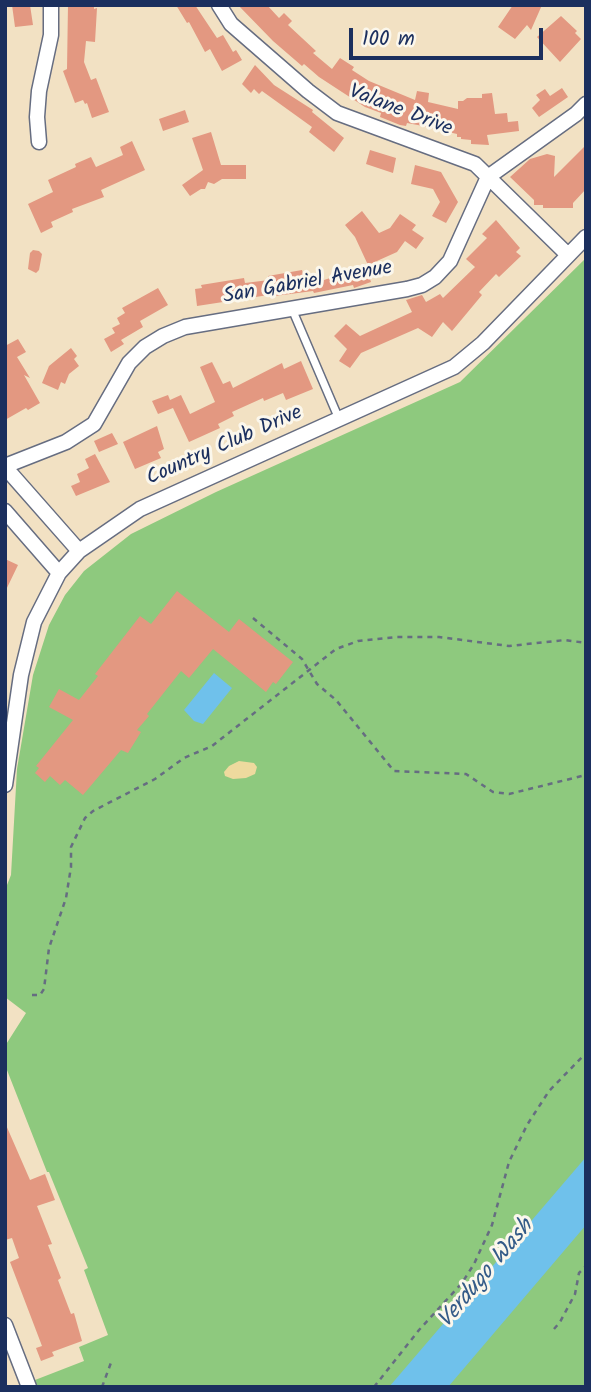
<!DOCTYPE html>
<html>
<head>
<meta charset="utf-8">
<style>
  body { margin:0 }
  #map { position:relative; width:591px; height:1392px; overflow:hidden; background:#f2e1c3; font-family:Kalam,sans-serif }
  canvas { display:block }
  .frame { position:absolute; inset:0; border:7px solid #1b2f5e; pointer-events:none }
  .scale { position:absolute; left:349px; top:28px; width:194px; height:32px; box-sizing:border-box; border:4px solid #1b2f5e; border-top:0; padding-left:9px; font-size:21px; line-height:24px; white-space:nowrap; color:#1b2f5e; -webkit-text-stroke:5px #fbf7ec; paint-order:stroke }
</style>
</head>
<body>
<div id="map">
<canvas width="591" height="1392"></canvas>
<div class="frame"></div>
<div class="scale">100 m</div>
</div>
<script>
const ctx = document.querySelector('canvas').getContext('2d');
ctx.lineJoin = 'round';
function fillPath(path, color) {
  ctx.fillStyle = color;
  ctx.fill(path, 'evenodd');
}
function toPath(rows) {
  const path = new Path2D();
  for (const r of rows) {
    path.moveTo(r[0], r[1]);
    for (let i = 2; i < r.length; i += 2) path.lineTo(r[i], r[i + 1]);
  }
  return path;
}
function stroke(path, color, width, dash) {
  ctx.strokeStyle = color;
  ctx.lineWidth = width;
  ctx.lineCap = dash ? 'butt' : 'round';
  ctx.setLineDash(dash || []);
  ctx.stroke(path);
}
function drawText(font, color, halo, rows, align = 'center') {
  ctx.font = font + ' Kalam,sans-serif';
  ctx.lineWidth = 6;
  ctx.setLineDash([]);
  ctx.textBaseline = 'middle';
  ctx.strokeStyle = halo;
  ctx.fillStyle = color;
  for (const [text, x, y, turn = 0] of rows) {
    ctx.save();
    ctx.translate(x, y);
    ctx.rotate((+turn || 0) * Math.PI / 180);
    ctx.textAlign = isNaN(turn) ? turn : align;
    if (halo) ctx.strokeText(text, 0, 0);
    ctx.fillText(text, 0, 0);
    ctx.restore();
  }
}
const green = toPath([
  [586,258,586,1387,37,1387,35,1380,84,1361,79,1347,108,1335,84,1270,88,1268,49,1172,47,1172,5,1065,5,1046,26,1013,5,997,5,890,11,875,17,769,33,675,49,625,65,595,84,571,131,534,216,492,460,382]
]);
const sand = toPath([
  [239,761,254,763,257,767,255,774,246,778,233,779,225,776,224,772,229,766]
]);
const water = toPath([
  [214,673,232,688,203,724,194,721,184,710],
  [586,1157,586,1225,448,1387,389,1387]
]);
const building = toPath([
  [12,5,30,5,33,25,15,27],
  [68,5,94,5,94,9,97,8,95,42,86,41,84,62,91,80,96,78,109,112,92,118,87,103,85,104,83,100,75,103,63,71,67,69],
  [176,5,195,5,217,38,223,35,233,52,236,50,242,60,222,71,210,49,205,52,189,22,187,23],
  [238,5,267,5,279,18,284,13,292,21,288,25,316,51,313,53,332,69,340,58,354,67,352,70,369,81,415,100,417,91,429,93,428,102,458,109,458,101,463,101,467,98,482,98,482,94,492,93,495,114,507,113,508,122,518,121,519,131,487,135,489,145,471,144,471,140,461,139,461,137,457,137,457,134,423,126,407,123,406,126,400,125,380,117,381,113,365,107,319,77,304,64,302,66,273,41],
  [513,5,542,5,531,30,527,25,515,39,498,27],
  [561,16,577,31,575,33,581,39,560,62,537,37],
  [255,65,274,85,313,110,312,112,344,138,334,152,309,132,312,127,262,91,259,94,254,89,251,93,242,84],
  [562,88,568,97,539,117,532,108,540,100,536,95,545,89,550,96],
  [185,110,189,122,163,131,159,119],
  [211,132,221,165,246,165,246,179,222,179,214,184,208,182,205,189,201,189,190,196,182,185,203,170,192,138],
  [132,141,145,170,101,190,104,197,72,209,73,212,51,222,53,227,41,233,28,204,53,192,48,180,76,167,75,164,91,157,96,167,123,155,120,147],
  [586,145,586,189,573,203,573,208,543,208,543,205,534,205,534,200,510,177,530,159,547,154,555,156,554,177],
  [370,150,396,158,393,173,366,164],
  [415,165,441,172,458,202,446,223,432,216,440,202,433,189,411,184],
  [362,211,379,233,390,228,400,214,416,225,412,230,424,238,416,249,405,241,397,252,368,265,355,237,345,225],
  [496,220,520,248,516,252,521,256,499,277,496,274,479,292,482,295,452,331,443,322,432,337,418,328,361,353,350,368,339,361,347,349,334,336,346,324,360,336,412,312,406,300,422,295,426,302,440,294,443,298,475,267,466,259,487,238,482,234],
  [33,250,39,251,42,254,39,270,36,273,28,269,30,253],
  [366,266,371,282,354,288,353,285,314,293,313,291,275,296,275,294,197,306,195,289,202,288,201,285,244,278,245,283,269,280,268,276,302,270,305,282,324,278,324,280],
  [158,288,168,305,140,321,143,327,121,340,124,344,111,352,104,339,115,333,112,328,120,324,117,318,125,313,122,308],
  [18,339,26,352,17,357,30,378,24,375,40,403,28,410,26,408,5,420,5,346],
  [71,348,77,356,74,359,79,366,69,374,65,384,61,382,58,390,42,383,49,366],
  [301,361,313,389,286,400,283,393,264,401,263,398,232,412,234,416,218,424,220,428,189,442,173,408,158,414,152,401,168,395,170,400,181,395,190,414,215,402,200,367,212,362,223,384,230,381,233,388,282,363,284,369],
  [157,426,164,449,158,452,161,458,135,469,123,442],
  [112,433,118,444,99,452,94,441],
  [95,454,110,482,76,496,71,486,80,482,77,474,89,468,85,459],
  [5,559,18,565,5,592],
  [177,591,229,632,239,619,293,662,276,684,273,682,266,692,213,649,189,678,181,671,147,714,149,716,137,730,141,732,128,753,121,750,83,795,65,780,60,785,50,776,45,782,35,773,39,768,36,766,73,720,49,707,59,689,79,700,98,676,95,674,140,616,151,624],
  [6,1125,30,1180,45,1174,55,1200,37,1206,52,1244,48,1245,61,1278,58,1280,71,1314,74,1313,82,1341,52,1352,54,1356,41,1361,36,1348,42,1346,10,1262,19,1258,12,1238,5,1240]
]);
const path = toPath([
  [253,618,302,659,317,684,336,700,394,771,466,774,493,792,509,794,586,775],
  [32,995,40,995,44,989,49,948,66,898,71,867,71,847,85,818,93,811,155,779,184,758,212,746,336,649,358,641,397,637,439,637,509,646,565,640,586,643],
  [554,1329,560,1322,575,1294,579,1273,586,1266],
  [102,1387,112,1360],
  [374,1387,419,1330,462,1283,474,1264,492,1225,509,1162,527,1125,549,1091,586,1053]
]);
const service = toPath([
  [292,309,339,419]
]);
const minor = toPath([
  [219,5,231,24,308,91,337,113,475,164,568,255],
  [39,142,37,117,39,91,51,35,51,5],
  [5,466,66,442,94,424,129,363,145,347,163,336,185,327,407,289,422,285,435,277,450,261,488,177,576,114,586,104],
  [5,467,79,551],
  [5,511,59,573],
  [5,785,21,675,34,622,59,573,79,551,140,509,454,367,483,343,586,237],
  [5,1325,29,1387]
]);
const streetNames = [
  ["Valane Drive",400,112,21],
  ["San Gabriel Avenue",308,284,-10],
  ["Country Club Drive",225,447,-24]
];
const waterNames = [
  ["Verdugo Wash",487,1275,-50]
];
fillPath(green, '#8ec97e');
fillPath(sand, '#eeda9e');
fillPath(water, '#6fc1eb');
fillPath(building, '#e39881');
stroke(service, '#666d81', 10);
stroke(minor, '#666d81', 17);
stroke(path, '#666d81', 2.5, [5, 5]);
stroke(service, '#fff', 7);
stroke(minor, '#fff', 14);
drawText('21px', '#1b2f5e', '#fbf7ec', streetNames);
drawText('italic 23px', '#345b88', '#fbf7ec', waterNames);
</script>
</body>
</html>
